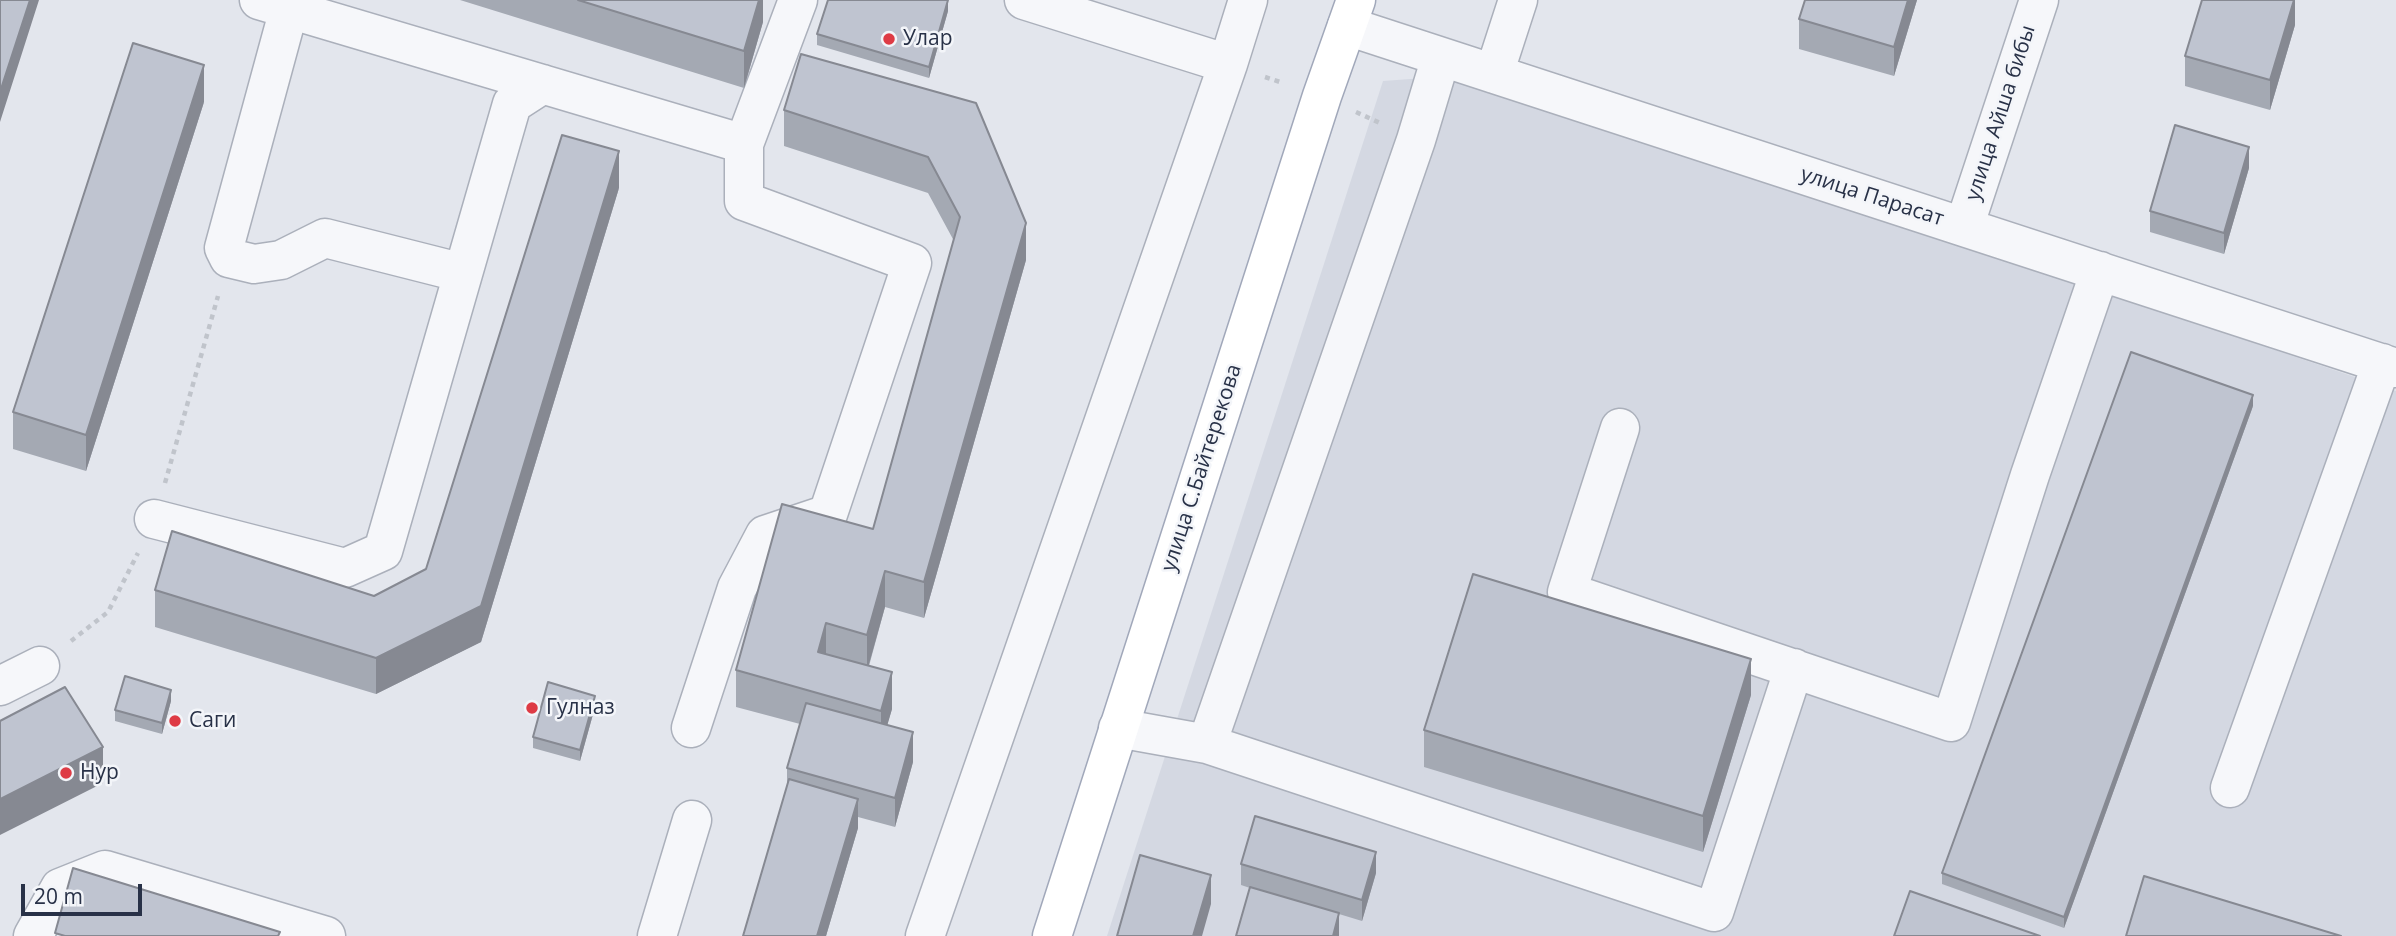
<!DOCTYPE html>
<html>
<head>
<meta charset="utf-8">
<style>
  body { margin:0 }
  #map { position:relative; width:2396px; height:936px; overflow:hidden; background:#e3e6ed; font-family:"Open Sans",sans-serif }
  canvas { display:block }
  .scale { position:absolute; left:21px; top:884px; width:121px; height:32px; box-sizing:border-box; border:4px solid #283147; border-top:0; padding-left:9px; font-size:21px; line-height:24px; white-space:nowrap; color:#283147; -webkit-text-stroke:5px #f3f5f9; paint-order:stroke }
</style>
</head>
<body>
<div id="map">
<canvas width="2396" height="936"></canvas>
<div class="scale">20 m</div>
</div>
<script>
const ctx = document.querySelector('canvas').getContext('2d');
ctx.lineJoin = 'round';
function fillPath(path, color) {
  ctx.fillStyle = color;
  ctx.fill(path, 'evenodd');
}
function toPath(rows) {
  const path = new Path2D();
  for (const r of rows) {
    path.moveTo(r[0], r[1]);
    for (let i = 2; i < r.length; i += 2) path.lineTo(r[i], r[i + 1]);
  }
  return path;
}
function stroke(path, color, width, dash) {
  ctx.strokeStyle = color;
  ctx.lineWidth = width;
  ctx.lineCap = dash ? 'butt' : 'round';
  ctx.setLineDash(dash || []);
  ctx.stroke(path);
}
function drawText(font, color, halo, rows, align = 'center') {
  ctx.font = font + ' "Open Sans",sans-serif';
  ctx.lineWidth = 5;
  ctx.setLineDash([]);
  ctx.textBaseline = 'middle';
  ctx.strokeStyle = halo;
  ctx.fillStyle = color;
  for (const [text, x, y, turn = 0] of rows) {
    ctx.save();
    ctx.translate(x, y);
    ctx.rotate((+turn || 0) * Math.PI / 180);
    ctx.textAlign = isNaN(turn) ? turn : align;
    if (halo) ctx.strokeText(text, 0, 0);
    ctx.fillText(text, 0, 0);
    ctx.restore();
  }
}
const built = toPath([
  [1465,75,2396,391,2396,936,1107,936,1383,81]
]);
const path = toPath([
  [1265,77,1283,83],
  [1356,112,1380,123],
  [165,483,218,296],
  [71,641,108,612,138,553]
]);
const minor = toPath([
  [259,0,744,144],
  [1024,0,1228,64],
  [289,9,224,248,229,258,254,264,281,260,325,238,463,273],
  [1347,26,2396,368],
  [1494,74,1518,0],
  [1964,227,2039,0],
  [1620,428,1567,592,1951,722,2030,475,2100,271],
  [154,519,345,568,383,551,512,104,543,84],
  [0,686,40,666],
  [691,728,737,588,765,535,828,514,912,263,744,201,744,144,798,0],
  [1118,728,1207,744,1714,912,1794,668],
  [1207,744,1416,140,1441,57],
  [2230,788,2382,363],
  [33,936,60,888,105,870,326,936],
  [657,936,692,820],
  [925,936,1228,64,1248,0]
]);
const major = toPath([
  [1052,936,1322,96,1356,0]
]);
const wall = toPath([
  [460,0,763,0,763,22,744,88],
  [1917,0,1894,76,1799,49,1799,19],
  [2295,0,2295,25,2270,110,2185,86,2185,56],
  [948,11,929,78,817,45,817,34],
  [204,102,86,471,13,449,13,412],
  [976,103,1026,260,924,618,885,607,869,666,892,709,887,725,913,762,895,827,858,817,858,828,826,936,743,936,787,786,787,768,800,724,736,707,736,670,873,529,954,241,928,193,784,146,784,110],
  [2249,168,2224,254,2150,232,2150,211],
  [619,188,481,642,376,694,155,627,155,590,374,596,426,569],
  [2253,406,2064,928,1942,884,1942,873],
  [1751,695,1703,852,1424,767,1424,730],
  [171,701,162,734,115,721,115,710],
  [595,707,580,761,533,748,533,737],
  [1241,864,1376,873,1362,921,1339,914,1339,936,1250,888,1241,885]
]);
const shadedWall = toPath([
  [30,0,39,0,0,122,0,92],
  [759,0,763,0,763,22,744,88,744,51],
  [948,0,948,11,929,78,929,67],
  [1908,0,1917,0,1894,76,1894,47],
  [2294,0,2295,0,2295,25,2270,110,2270,80],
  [204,65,204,102,86,471,86,435],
  [2249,147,2249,168,2224,254,2224,233],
  [619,151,619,188,481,642,376,694,376,658,481,606],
  [1026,223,1026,260,924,618,924,582],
  [2253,395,2253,406,2064,928,2064,917],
  [885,571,885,607,867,671,867,635],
  [826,623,826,660,818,652],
  [1751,659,1751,695,1703,852,1703,816],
  [892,672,892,709,881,747,881,711],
  [171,690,171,701,162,734,162,723],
  [595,696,595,707,580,761,580,750],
  [913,732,913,762,895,827,895,798],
  [103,747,103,783,0,835,0,799],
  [858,799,858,828,826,936,817,936],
  [1376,852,1376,873,1362,921,1362,900],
  [1211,875,1211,904,1202,936,1193,936],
  [1339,913,1339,936,1333,936]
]);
const building = toPath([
  [0,0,30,0,0,92,0,0],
  [578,0,759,0,744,51,578,0],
  [828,0,948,0,929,67,817,34,828,0],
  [1805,0,1908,0,1894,47,1799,19,1805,0],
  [2202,0,2294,0,2270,80,2185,56,2202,0],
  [133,43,204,65,86,435,13,412,133,43],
  [801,54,976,103,1026,223,924,582,885,571,867,635,826,623,818,652,892,672,881,711,736,670,782,504,873,529,960,217,928,157,784,110,801,54],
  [2175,125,2249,147,2224,233,2150,211,2175,125],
  [562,135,619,151,481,606,376,658,155,590,172,531,374,596,426,569,562,135],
  [2131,352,2253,395,2064,917,1942,873,2131,352],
  [1473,574,1751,659,1703,816,1424,730,1473,574],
  [125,676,171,690,162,723,115,710,125,676],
  [548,682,595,696,580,750,533,737,548,682],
  [65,687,103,747,0,799,0,721,65,687],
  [806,703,913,732,895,798,787,768,806,703],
  [789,779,858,799,817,936,743,936,789,779],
  [1255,816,1376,852,1362,900,1241,864,1255,816],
  [1140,855,1211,875,1193,936,1117,936,1140,855],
  [73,868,280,932,278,936,65,936,55,933,73,868],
  [2144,876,2341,936,2126,936,2144,876],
  [1250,887,1339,913,1333,936,1236,936,1250,887],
  [1910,891,2040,936,1894,936,1910,891]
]);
const markers = [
  [889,39,7,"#de3b45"],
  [532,708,7,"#de3b45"],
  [175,721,7,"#de3b45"],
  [66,773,7,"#de3b45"]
];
const poiNames = [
  ["Улар",903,39],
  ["Гулназ",546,708],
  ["Саги",189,721],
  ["Нур",80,773]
];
const streetNames = [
  ["улица Айша бибы",2001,113,-72],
  ["улица Парасат",1872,197,18],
  ["улица С.Байтерекова",1202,468,-72]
];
fillPath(built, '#d4d8e2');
stroke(minor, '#abb0bb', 41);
stroke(major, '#a1a8ba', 41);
stroke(path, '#c0c4cb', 4.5, [5, 5]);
stroke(minor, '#f6f7fa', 38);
stroke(major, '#fff', 38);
fillPath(wall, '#a4a9b3');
fillPath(shadedWall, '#868992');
fillPath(building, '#bfc4d0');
stroke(building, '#868992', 2);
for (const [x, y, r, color] of markers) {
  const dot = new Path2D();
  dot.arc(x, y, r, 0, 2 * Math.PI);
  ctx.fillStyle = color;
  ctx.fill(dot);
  stroke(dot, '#f3f5f9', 2.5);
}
drawText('21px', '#283147', '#f3f5f9', poiNames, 'left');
drawText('21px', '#283147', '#f3f5f9', streetNames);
</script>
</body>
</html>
